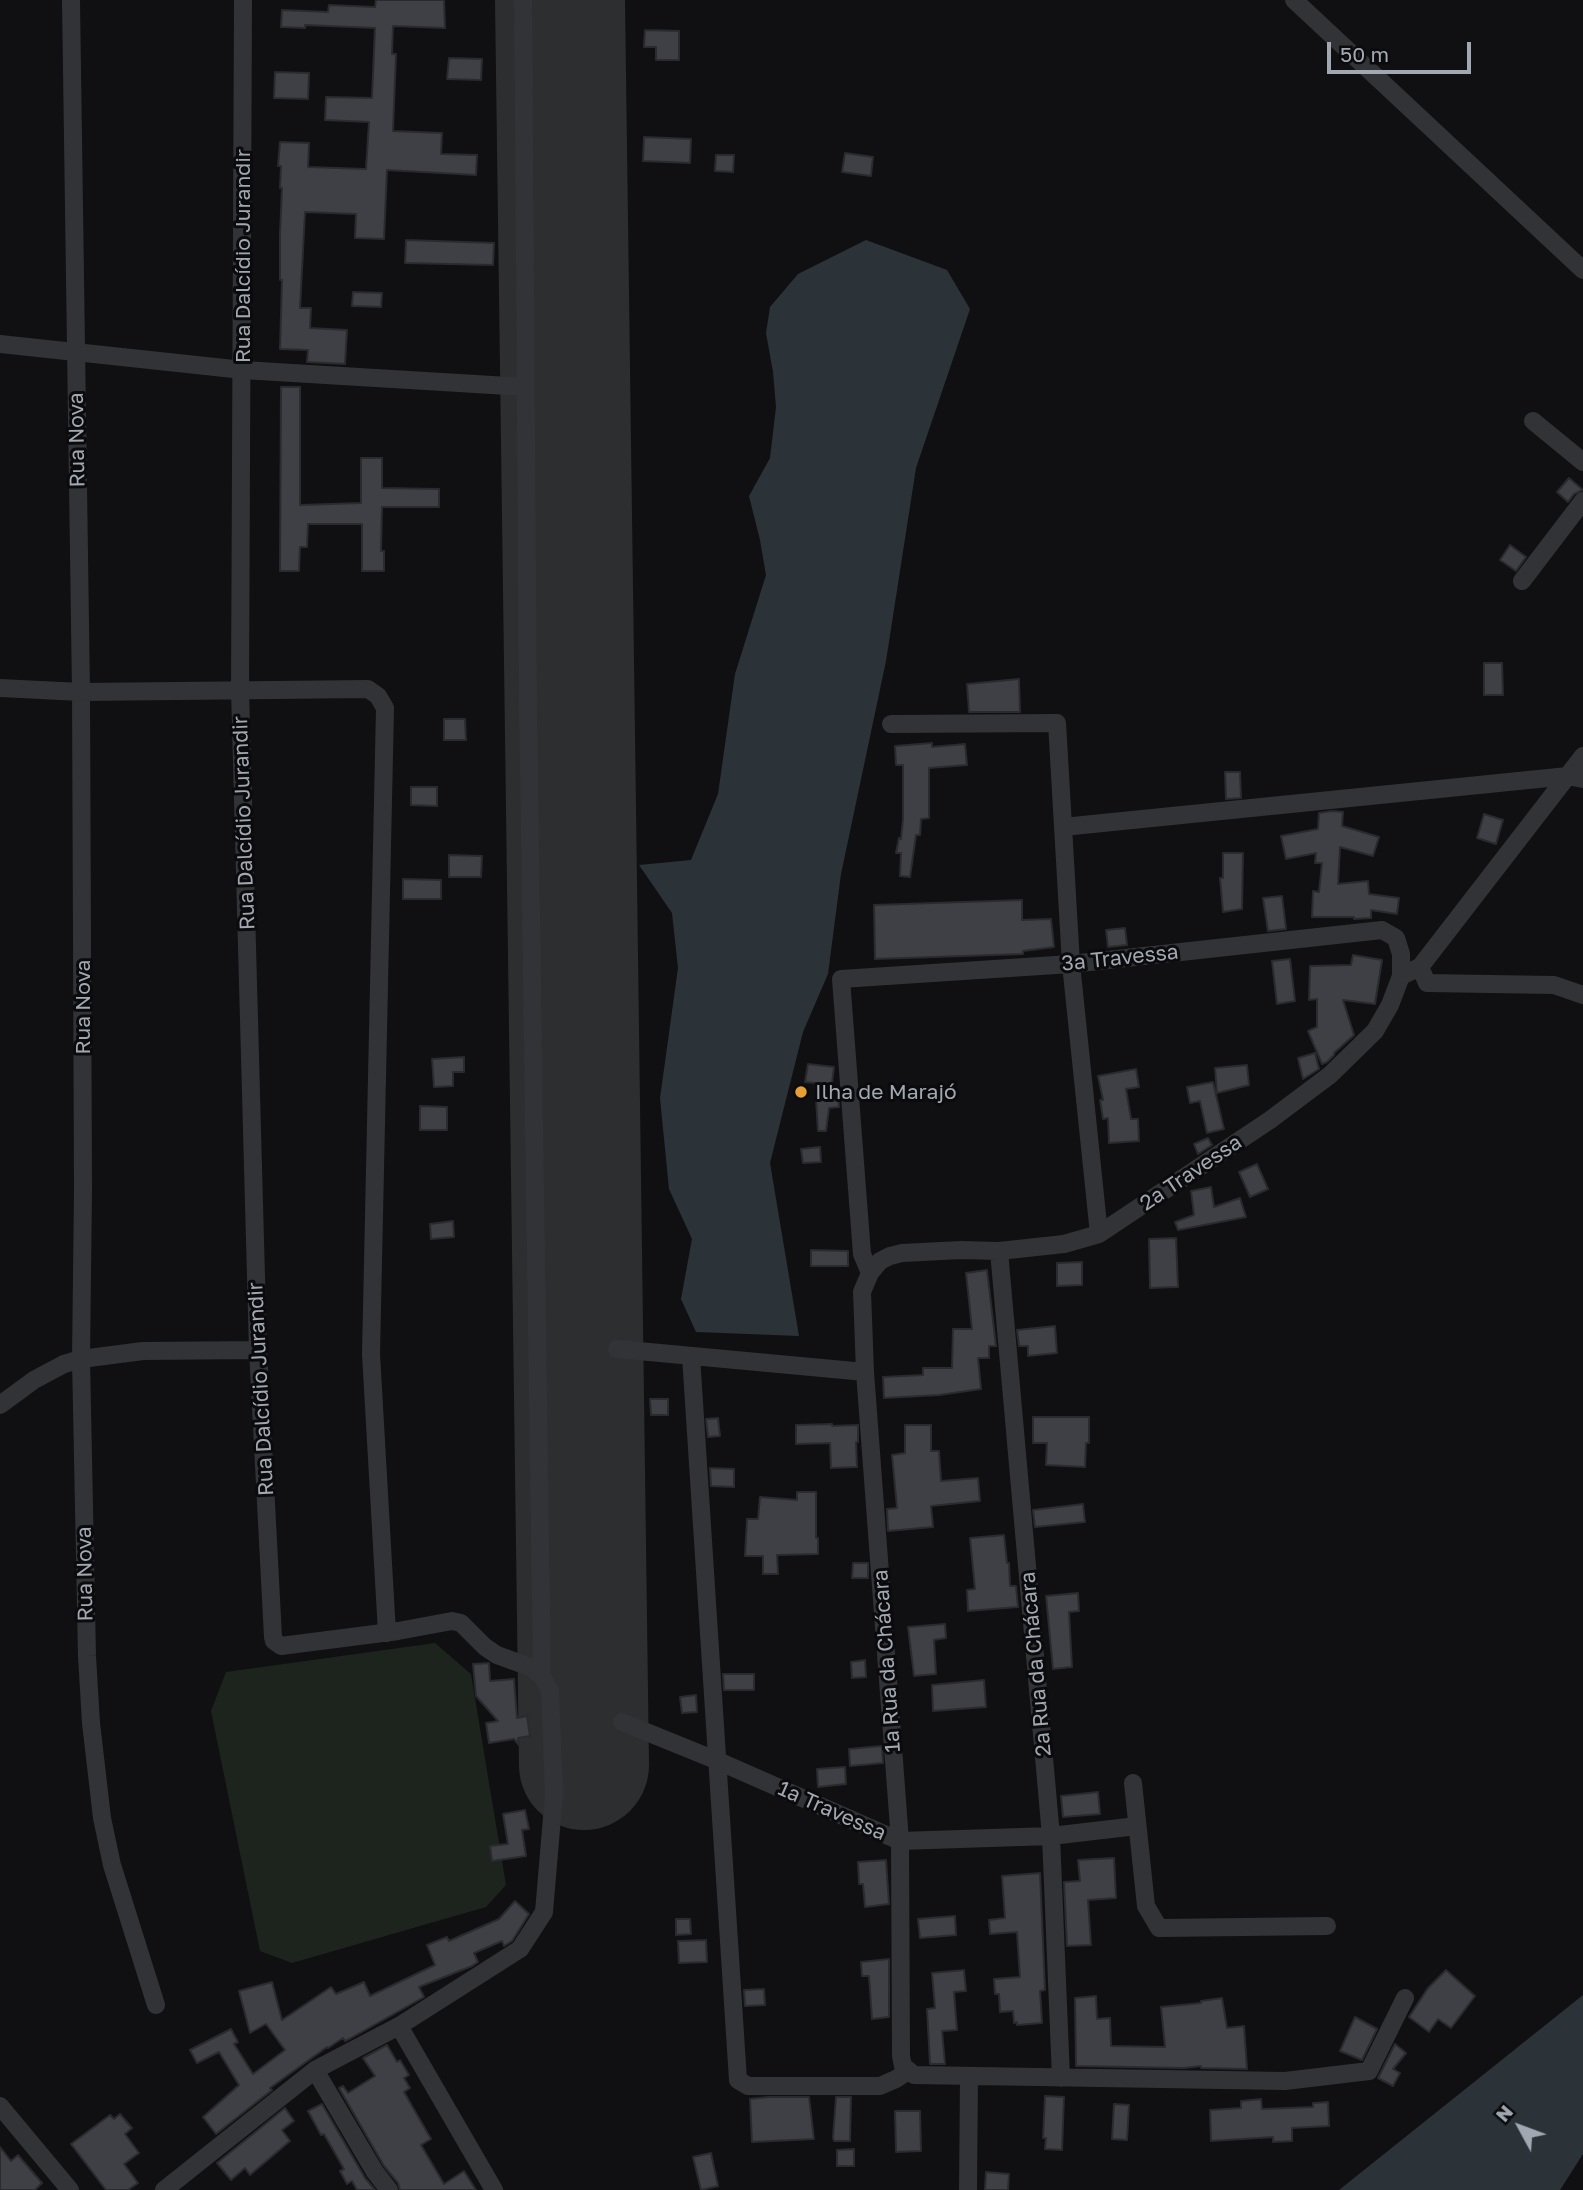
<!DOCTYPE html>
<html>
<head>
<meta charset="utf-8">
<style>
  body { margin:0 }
  #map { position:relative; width:1583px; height:2190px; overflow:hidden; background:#101012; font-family:"Golos Text",sans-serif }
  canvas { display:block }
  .north { position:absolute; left:1485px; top:2092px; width:70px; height:70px; -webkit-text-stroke:5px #0b0b0d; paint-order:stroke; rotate:311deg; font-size:19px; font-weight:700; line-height:28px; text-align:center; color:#a2a8b2 }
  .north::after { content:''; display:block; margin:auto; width:24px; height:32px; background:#a2a8b2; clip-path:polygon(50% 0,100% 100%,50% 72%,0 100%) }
  .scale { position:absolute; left:1327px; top:42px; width:144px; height:32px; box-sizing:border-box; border:4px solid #a2a8b2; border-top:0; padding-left:9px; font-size:21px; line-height:24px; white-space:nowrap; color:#a2a8b2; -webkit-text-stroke:5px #0b0b0d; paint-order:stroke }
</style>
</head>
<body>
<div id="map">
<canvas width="1583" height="2190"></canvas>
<div class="north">N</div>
<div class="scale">50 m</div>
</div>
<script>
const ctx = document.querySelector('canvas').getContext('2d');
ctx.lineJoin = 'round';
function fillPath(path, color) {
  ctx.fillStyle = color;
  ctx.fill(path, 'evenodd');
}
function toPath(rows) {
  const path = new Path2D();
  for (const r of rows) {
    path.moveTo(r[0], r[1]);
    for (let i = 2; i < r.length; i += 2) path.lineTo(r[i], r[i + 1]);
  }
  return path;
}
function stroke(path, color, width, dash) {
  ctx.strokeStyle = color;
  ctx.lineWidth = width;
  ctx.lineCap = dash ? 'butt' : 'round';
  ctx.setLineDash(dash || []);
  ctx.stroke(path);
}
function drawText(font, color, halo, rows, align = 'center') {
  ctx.font = font + ' "Golos Text",sans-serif';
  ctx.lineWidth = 6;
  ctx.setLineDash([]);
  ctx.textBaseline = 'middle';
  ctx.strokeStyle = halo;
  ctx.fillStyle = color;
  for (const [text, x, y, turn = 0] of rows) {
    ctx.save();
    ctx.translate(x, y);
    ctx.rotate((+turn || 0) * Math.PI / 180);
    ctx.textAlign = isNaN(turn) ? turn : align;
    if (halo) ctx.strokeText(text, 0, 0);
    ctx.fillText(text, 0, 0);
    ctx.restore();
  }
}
const green = toPath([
  [435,1643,471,1674,506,1885,486,1907,292,1963,260,1951,211,1711,226,1672]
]);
const water = toPath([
  [866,240,947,270,970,309,916,468,886,661,841,874,828,974,803,1032,770,1163,799,1336,696,1332,681,1299,692,1239,669,1189,660,1098,678,968,672,913,639,865,691,860,718,794,735,674,766,575,760,540,749,496,770,458,776,407,773,372,766,333,770,307,798,274],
  [1583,1995,1583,2154,1560,2190,1339,2190]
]);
const runway = toPath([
  [560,0,584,1765]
]);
const building = toPath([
  [376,0,444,0,445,28,393,26,392,54,396,54,393,131,442,133,441,154,477,155,476,175,387,170,384,239,355,238,356,214,305,212,300,308,311,308,310,328,347,330,345,364,307,362,308,350,280,349,282,280,280,280,280,234,282,188,280,188,281,166,278,166,280,142,309,143,308,167,366,169,369,122,325,120,326,97,372,98,375,28,305,25,305,28,281,27,282,10,328,12,329,5,375,7,376,0],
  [645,30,679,31,679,60,656,60,656,47,644,47,645,30],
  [449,58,482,59,481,80,447,79,449,58],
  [275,72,309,73,308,99,274,98,275,72],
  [644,137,691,139,690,163,643,161,644,137],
  [845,153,873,157,871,176,842,172,845,153],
  [716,155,734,155,733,172,715,171,716,155],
  [406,240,494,243,493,265,405,263,406,240],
  [353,292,382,293,381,307,352,306,353,292],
  [281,387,300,387,300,505,361,503,361,458,382,458,382,488,439,489,439,507,382,507,381,551,384,551,384,571,362,571,362,524,308,524,307,547,300,547,299,571,280,571,281,387],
  [1569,478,1583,490,1574,494,1568,502,1557,492,1569,478],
  [1510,545,1526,557,1516,571,1500,560,1510,545],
  [1484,663,1502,663,1503,695,1484,695,1484,663],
  [1019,679,1020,712,969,712,967,684,1019,679],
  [444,719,465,719,466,740,444,740,444,719],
  [932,743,932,747,965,744,967,765,929,768,929,818,921,819,920,835,916,835,910,877,900,876,901,853,896,853,899,838,901,839,903,819,903,765,896,765,895,746,932,743],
  [1225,772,1240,772,1241,798,1226,799,1225,772],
  [411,787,437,787,437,806,411,805,411,787],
  [1332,811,1343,812,1342,826,1379,837,1373,856,1340,847,1338,884,1368,881,1369,894,1399,898,1397,914,1371,910,1371,918,1354,919,1354,917,1312,917,1313,891,1319,892,1322,863,1315,863,1316,853,1286,859,1281,836,1318,829,1319,813,1332,811],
  [1484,814,1503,820,1496,844,1477,838,1484,814],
  [1223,853,1243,853,1242,909,1223,912,1220,878,1223,878,1223,853],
  [449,855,482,856,481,877,449,877,449,855],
  [403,879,441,880,441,899,403,899,403,879],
  [1282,896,1286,929,1268,931,1263,898,1282,896],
  [1022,900,1022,920,1051,919,1054,947,1023,951,1023,954,875,959,874,905,1022,900],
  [1125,928,1127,945,1108,947,1106,930,1125,928],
  [1353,955,1382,960,1375,1004,1343,1000,1354,1035,1334,1053,1334,1055,1327,1062,1322,1064,1308,1031,1317,1027,1317,999,1309,1000,1310,966,1351,965,1353,955],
  [1290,959,1295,1001,1277,1004,1272,961,1290,959],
  [1315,1053,1319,1069,1303,1079,1298,1058,1315,1053],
  [464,1057,464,1072,453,1072,453,1086,434,1087,432,1059,464,1057],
  [808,1064,834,1067,831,1091,838,1091,839,1107,829,1108,826,1131,818,1131,815,1083,805,1082,808,1064],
  [1247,1065,1249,1085,1217,1093,1215,1068,1247,1065],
  [1136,1069,1139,1087,1126,1089,1131,1119,1138,1119,1139,1141,1109,1143,1108,1118,1103,1119,1100,1100,1103,1100,1098,1076,1136,1069],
  [1213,1082,1224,1129,1207,1133,1200,1101,1190,1103,1187,1087,1213,1082],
  [420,1106,447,1107,447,1130,420,1130,420,1106],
  [1208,1138,1212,1145,1198,1154,1194,1144,1208,1138],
  [820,1147,821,1162,803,1163,801,1149,820,1147],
  [1257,1164,1268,1189,1250,1197,1239,1172,1257,1164],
  [1211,1187,1214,1207,1240,1198,1246,1217,1178,1230,1175,1222,1194,1215,1191,1191,1211,1187],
  [453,1221,454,1237,431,1239,430,1224,453,1221],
  [1176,1238,1178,1287,1150,1288,1149,1239,1176,1238],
  [811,1250,848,1251,848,1266,811,1266,811,1250],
  [1082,1262,1082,1285,1057,1286,1057,1263,1082,1262],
  [987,1270,996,1346,989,1346,989,1358,978,1358,981,1389,939,1395,884,1398,883,1377,923,1375,923,1368,952,1368,953,1329,972,1329,966,1273,987,1270],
  [1055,1326,1057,1353,1028,1356,1028,1346,1019,1346,1017,1330,1055,1326],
  [650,1399,668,1399,668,1415,651,1415,650,1399],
  [1033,1417,1089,1417,1089,1443,1086,1443,1085,1467,1046,1465,1047,1443,1033,1443,1033,1417],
  [718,1418,720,1436,708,1437,706,1419,718,1418],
  [832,1424,832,1426,858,1425,858,1442,856,1442,857,1467,831,1468,830,1443,796,1444,796,1425,832,1424],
  [905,1425,931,1425,931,1451,939,1451,941,1481,978,1478,980,1501,931,1506,933,1527,888,1531,887,1509,897,1508,892,1455,905,1453,905,1425],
  [710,1468,734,1469,734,1487,711,1486,710,1468],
  [797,1492,816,1492,816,1538,818,1538,818,1554,777,1555,778,1574,763,1574,763,1556,745,1556,747,1519,758,1519,760,1497,797,1500,797,1492],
  [1083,1504,1085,1522,1035,1527,1033,1510,1083,1504],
  [1004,1535,1007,1563,1009,1563,1010,1586,1016,1586,1018,1607,968,1611,967,1590,975,1589,970,1538,1004,1535],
  [853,1563,868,1563,868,1578,852,1578,853,1563],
  [1078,1593,1079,1611,1069,1612,1072,1667,1053,1669,1046,1596,1078,1593],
  [945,1624,946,1638,934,1640,936,1674,914,1676,908,1627,945,1624],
  [865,1660,866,1677,852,1678,851,1662,865,1660],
  [489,1663,490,1681,514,1679,517,1718,527,1716,530,1736,518,1738,519,1745,514,1739,489,1743,486,1723,498,1721,476,1696,473,1664,489,1663],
  [723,1674,754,1674,754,1690,724,1690,723,1674],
  [984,1680,986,1707,933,1711,932,1685,984,1680],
  [696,1695,697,1712,682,1713,680,1697,696,1695],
  [882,1746,883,1763,850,1766,849,1749,882,1746],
  [845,1767,846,1784,818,1787,817,1769,845,1767],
  [1098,1792,1100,1814,1063,1817,1061,1796,1098,1792],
  [525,1810,529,1829,522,1830,526,1856,492,1861,490,1846,508,1844,503,1814,525,1810],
  [1114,1858,1116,1898,1088,1900,1091,1945,1067,1946,1064,1882,1080,1881,1078,1860,1114,1858],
  [886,1860,889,1904,865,1907,863,1884,859,1884,858,1862,886,1860],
  [1040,1873,1045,1990,1040,1991,1042,2023,1017,2025,1017,2022,1014,2023,1013,2011,1000,2012,999,1994,995,1994,994,1979,1020,1977,1017,1932,990,1934,989,1920,1005,1918,1002,1876,1040,1873],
  [515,1901,529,1914,512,1941,504,1946,502,1941,474,1953,478,1962,472,1966,419,1987,424,1997,351,2038,345,2041,343,2038,328,2048,327,2047,270,2088,272,2090,216,2134,203,2117,239,2085,219,2052,197,2063,190,2050,231,2029,238,2042,234,2044,253,2074,285,2050,266,2024,250,2033,239,1991,272,1982,282,2020,331,1987,336,1994,364,1982,370,1996,435,1965,427,1945,447,1937,449,1941,499,1919,515,1901],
  [955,1916,956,1935,920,1938,918,1919,955,1916],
  [676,1919,690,1919,691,1934,676,1935,676,1919],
  [706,1940,707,1962,679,1963,678,1941,706,1940],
  [889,1959,889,2017,872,2019,869,1976,862,1976,861,1962,889,1959],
  [964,1970,966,1991,954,1992,957,2030,942,2031,945,2064,930,2064,927,2009,935,2008,932,1973,964,1970],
  [1446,1970,1475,1996,1451,2028,1438,2019,1429,2032,1409,2017,1428,1988,1446,1970],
  [764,1989,765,2005,745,2006,744,1990,764,1989],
  [1096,1996,1097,2019,1110,2018,1111,2046,1165,2047,1161,2007,1201,2003,1201,2001,1222,1998,1227,2028,1244,2026,1247,2069,1201,2068,1201,2066,1184,2068,1076,2066,1075,1998,1096,1996],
  [1355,2017,1377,2029,1362,2060,1340,2051,1355,2017],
  [1395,2044,1406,2053,1393,2069,1400,2073,1393,2086,1378,2078,1395,2044],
  [387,2045,397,2062,400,2060,409,2075,404,2078,410,2088,404,2092,431,2139,421,2145,444,2184,464,2171,476,2190,400,2190,398,2183,384,2166,339,2088,343,2086,348,2093,375,2076,363,2058,387,2045],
  [1045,2096,1064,2097,1062,2150,1045,2149,1046,2138,1043,2138,1045,2096],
  [769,2097,809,2097,814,2139,752,2142,750,2099,769,2097],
  [836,2097,851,2097,850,2141,834,2141,833,2138,836,2097],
  [1261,2099,1262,2109,1313,2107,1313,2103,1328,2102,1329,2126,1292,2128,1292,2141,1273,2142,1273,2137,1211,2141,1210,2110,1241,2108,1241,2101,1261,2099],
  [322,2104,365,2178,375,2190,357,2190,352,2181,347,2184,340,2171,344,2169,324,2134,321,2135,308,2111,322,2104],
  [1114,2104,1129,2105,1127,2140,1112,2139,1114,2104],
  [285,2108,294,2121,282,2130,290,2141,250,2175,245,2168,231,2180,217,2163,285,2108],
  [895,2111,920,2111,921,2151,896,2152,895,2111],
  [120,2114,132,2128,125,2134,139,2153,124,2164,138,2183,128,2190,106,2190,71,2144,110,2115,114,2119,120,2114],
  [0,2147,11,2161,18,2155,42,2183,35,2190,0,2190,0,2147],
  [854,2149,854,2166,837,2166,837,2150,854,2149],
  [711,2153,718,2186,701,2190,693,2157,711,2153],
  [986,2172,1009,2174,1008,2190,985,2190,986,2172]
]);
const minor = toPath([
  [71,0,81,692,83,1189,81,1359,87,1656,91,1723,102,1818,112,1865,156,2005],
  [523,0,528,703,542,1676],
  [1294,0,1583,270],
  [0,344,243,370,525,387],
  [1533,421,1583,462],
  [1522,581,1583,501],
  [0,688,81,692,368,689,378,696,385,708,371,1354,387,1633],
  [891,724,1057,723,1071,964,1099,1234],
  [1063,827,1568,776,1583,779],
  [1420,967,1427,983,1554,985,1583,995],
  [1401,976,1420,967,1583,756],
  [999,1251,1051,1836,1061,2078],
  [870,1273,862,1254,841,979,1071,964,1382,930,1396,938,1401,954,1401,976,1390,1005,1375,1031,1330,1075,1270,1120,1099,1234,1064,1244,999,1251,961,1250,902,1253,890,1256,880,1261,870,1273,862,1292,865,1372,900,1841,901,2056,903,2066,914,2075,1285,2081,1369,2071,1405,1998],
  [617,1349,865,1372],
  [691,1356,738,2080,748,2086,880,2086,896,2079,908,2071],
  [0,1405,34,1380,64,1364,81,1359,143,1351,258,1350],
  [622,1722,718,1761,900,1841,1051,1836,1137,1826],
  [1133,1783,1146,1906,1159,1928,1327,1926],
  [399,2026,494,2190],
  [315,2070,375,2172,389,2190],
  [0,2106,70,2190],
  [164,2190,315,2070,399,2026,520,1949,544,1912,554,1794,550,1691,542,1676,530,1667,497,1655,485,1647,461,1623,452,1621,398,1631,281,1646,274,1641,273,1637,258,1350,240,690,243,0],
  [968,2190,969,2076]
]);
const markers = [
  [801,1092,7,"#e59f35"]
];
const streetNames = [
  ["Rua Dalcídio Jurandir",243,256,-90],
  ["Rua Nova",77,440,-91],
  ["Rua Dalcídio Jurandir",244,823,-92],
  ["3ª Travessa",1120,958,-6],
  ["Rua Nova",83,1007,-90],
  ["2ª Travessa",1191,1173,-34],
  ["Rua Dalcídio Jurandir",261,1389,-93],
  ["Rua Nova",85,1574,-91],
  ["1ª Rua da Chácara",887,1661,-94],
  ["2ª Rua da Chácara",1036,1664,-95],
  ["1ª Travessa",832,1811,24]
];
const poiNames = [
  ["Ilha de Marajó",815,1092]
];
fillPath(green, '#1d241d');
fillPath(water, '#2b3339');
stroke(runway, '#2c2e30', 130);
fillPath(building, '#3f4045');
stroke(building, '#2a2b2e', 2);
stroke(minor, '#323336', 18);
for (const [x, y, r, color] of markers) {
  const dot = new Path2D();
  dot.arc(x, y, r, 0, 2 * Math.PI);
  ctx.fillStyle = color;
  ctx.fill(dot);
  stroke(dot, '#0b0b0d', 2.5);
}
drawText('21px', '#a2a8b2', '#0b0b0d', streetNames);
drawText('21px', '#a2a8b2', '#0b0b0d', poiNames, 'left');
</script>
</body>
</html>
